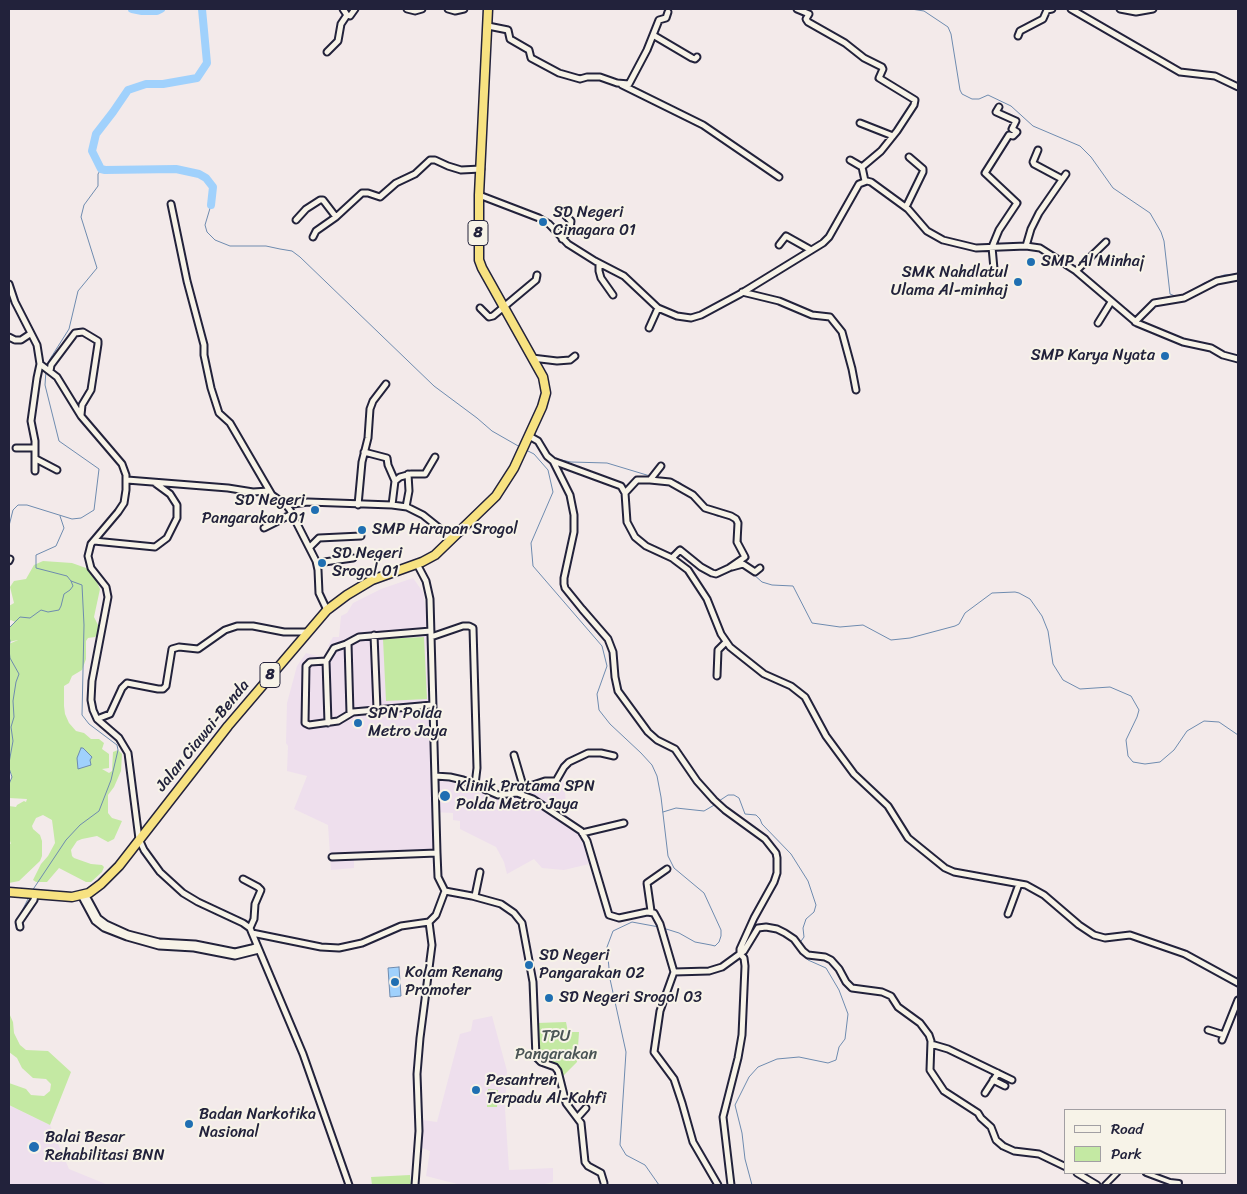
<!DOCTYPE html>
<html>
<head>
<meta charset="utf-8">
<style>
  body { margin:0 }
  #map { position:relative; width:1247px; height:1194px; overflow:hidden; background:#f3eaea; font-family:Sriracha,sans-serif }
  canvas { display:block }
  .frame { position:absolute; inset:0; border:10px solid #22223b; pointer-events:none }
  .legend { position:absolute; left:1064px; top:1109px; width:162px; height:65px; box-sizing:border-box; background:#f7f3e8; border:1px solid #a29fa3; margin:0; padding:6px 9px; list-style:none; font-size:15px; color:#22223b }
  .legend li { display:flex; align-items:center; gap:10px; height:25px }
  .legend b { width:25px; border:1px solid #a29fa3 }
</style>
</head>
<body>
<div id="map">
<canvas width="1247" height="1194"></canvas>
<div class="frame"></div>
<ul class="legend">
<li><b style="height:6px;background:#f7f3e8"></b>Road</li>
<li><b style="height:14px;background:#c4e9a3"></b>Park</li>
</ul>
</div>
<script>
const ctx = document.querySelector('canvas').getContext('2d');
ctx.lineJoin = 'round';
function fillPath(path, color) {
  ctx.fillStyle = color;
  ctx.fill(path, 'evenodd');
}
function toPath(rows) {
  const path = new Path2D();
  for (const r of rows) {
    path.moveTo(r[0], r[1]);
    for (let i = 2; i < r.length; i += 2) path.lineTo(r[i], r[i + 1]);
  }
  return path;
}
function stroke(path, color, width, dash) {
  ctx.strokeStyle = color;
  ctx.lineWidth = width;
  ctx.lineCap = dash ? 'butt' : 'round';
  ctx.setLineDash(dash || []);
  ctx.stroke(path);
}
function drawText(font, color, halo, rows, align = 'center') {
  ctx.font = font + ' Sriracha,sans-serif';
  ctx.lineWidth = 4;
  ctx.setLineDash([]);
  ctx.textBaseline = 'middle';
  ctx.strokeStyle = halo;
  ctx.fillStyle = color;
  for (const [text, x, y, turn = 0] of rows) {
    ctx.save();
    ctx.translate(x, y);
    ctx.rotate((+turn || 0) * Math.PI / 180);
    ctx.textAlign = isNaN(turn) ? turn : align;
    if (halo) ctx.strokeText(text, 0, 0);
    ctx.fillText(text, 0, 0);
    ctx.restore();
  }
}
const built = toPath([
  [413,578,423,592,428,623,431,778,452,780,491,797,501,798,514,795,529,787,564,782,568,826,581,836,589,864,564,870,542,868,534,859,507,874,504,862,496,847,460,829,460,821,453,820,453,813,433,812,433,853,354,856,354,868,331,870,328,825,294,809,307,776,287,771,288,746,286,743,287,703,297,666,306,653,321,657,326,656,330,648,328,646,333,637,339,637,341,616,347,613,353,603,381,589],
  [492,1016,507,1071,505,1109,509,1170,553,1168,553,1182,545,1184,545,1185,461,1185,426,1176,430,1151,422,1148,423,1120,437,1122,460,1034,471,1031,473,1020],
  [9,1105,50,1125,69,1169,108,1185,9,1185]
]);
const green = toPath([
  [43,561,72,563,86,568,94,576,100,589,94,617,98,625,98,634,95,637,88,638,86,641,86,659,82,670,72,676,69,683,64,686,64,706,65,714,69,723,76,731,84,733,91,739,99,739,104,743,102,749,109,754,109,768,102,769,109,773,112,771,113,752,118,750,122,754,121,771,114,787,108,795,108,813,112,818,122,821,114,839,108,842,97,836,82,839,77,841,71,850,72,856,74,858,91,864,102,865,104,867,102,872,91,882,86,882,59,868,47,882,36,882,33,880,41,864,48,856,55,843,52,820,43,815,36,818,32,826,33,829,40,835,42,841,42,856,40,861,19,881,9,883,9,843,11,844,9,838,9,806,16,807,17,805,24,801,26,802,27,799,9,798,9,786,12,775,9,770,9,644,18,640,9,642,9,628,15,622,11,620,9,621,9,606,14,603,10,587,14,581,26,579,34,565],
  [424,637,427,699,386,701,383,639],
  [9,1013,13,1022,14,1033,20,1045,26,1050,48,1051,71,1072,50,1125,9,1105,9,1083,26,1089,31,1095,44,1096,50,1091,51,1084,46,1079,33,1078,22,1068,17,1058,9,1052],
  [566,1022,568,1032,579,1032,577,1062,563,1076,556,1067,543,1063,538,1053,537,1023],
  [488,1089,498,1090,497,1107,487,1107],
  [410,1175,411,1185,372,1185,371,1177]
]);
const water = toPath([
  [81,748,83,748,92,757,90,760,91,765,78,769,77,758,81,748],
  [399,967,401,996,390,997,388,968,399,967]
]);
const stream = toPath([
  [911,9,924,11,948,27,951,34,960,90,962,94,972,99,979,99,988,95,1011,106,1033,126,1080,146,1091,157,1113,188,1150,213,1161,232,1164,241,1170,294,1175,296,1182,295,1200,286,1204,283,1224,275,1238,274],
  [211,205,205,225,207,232,215,240,230,246,266,246,280,249,292,251,300,257,434,386,477,418,492,431,520,447],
  [47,366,50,359,69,329,78,291,97,268,81,217,84,205,98,186,98,174,101,169],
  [526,450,534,454,548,470,553,492,531,543,533,566,602,646,607,666,597,694,599,710,610,724,641,753,652,765,657,776,661,797,668,856,674,868,704,893,721,930,721,936,719,942,715,946,711,945,695,942,679,933,663,928],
  [552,458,571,462,607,463,650,476],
  [654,477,663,479],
  [671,480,679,482,695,494],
  [705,510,717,516,732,519],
  [9,526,13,510,18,505,27,505,72,519,81,518,94,510,99,469,59,441,45,385,46,370],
  [740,533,742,546],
  [752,573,762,582,772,585,793,586,812,623,840,627,863,625,891,640,910,638,955,626,959,624,965,613,992,593,1015,592,1019,593,1030,599,1042,616,1048,631,1053,664,1063,680,1080,689,1110,687,1131,696,1139,710,1137,717,1126,740,1128,756,1133,762,1145,764,1160,762,1174,750,1187,731,1204,721,1219,722,1238,735],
  [9,628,20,617,30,618,41,610,48,612,59,610,61,606,64,594,70,590,73,586,71,581],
  [9,637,10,641,9,649],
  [9,650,10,658,19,674,16,682,13,701,14,717,11,727,13,741,9,763],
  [9,768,12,777,9,784],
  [719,801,728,795,734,795,739,798,745,814,756,815,760,819,762,824,791,854,808,881,816,905,814,912,806,919,803,928,804,937,799,944],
  [663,812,676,808,704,811,716,804],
  [32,891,66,840,80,825,99,811,111,780,118,750,117,745,89,724,82,715,84,625,82,585,71,581,67,576,36,568,36,555,56,546,64,528,60,516],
  [19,917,29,897],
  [659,1185,645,1165,626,1155,620,1145,626,1052,610,979,607,947,613,931,632,922,659,927],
  [752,1185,745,1159,742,1133,735,1105,749,1077,758,1067,777,1059,799,1057,828,1063,836,1060,839,1047,845,1039,848,1014,839,990,826,968,808,960,797,948]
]);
const river = toPath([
  [132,9,142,11,157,11,161,9],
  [202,9,207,63,197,78,163,84,146,84,128,90,113,112,96,134,92,151,101,169,105,170,176,169,199,174,206,178,213,187,211,205]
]);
const pedestrian = toPath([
  [1146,1173,1170,1182,1179,1183],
  [1105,1185,1117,1173]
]);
const minor = toPath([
  [343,9,347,15,350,16,355,9],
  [407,9,415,11,422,9],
  [448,9,455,11,464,9],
  [797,9,809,14,806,19,808,22,845,43,864,58,882,67,883,69,879,78,915,100,914,105,897,131,881,151,862,167,865,181],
  [1071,9,1180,72,1215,76,1238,87],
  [1120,9,1136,12,1153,9],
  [488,26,508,30,510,39,529,50,531,58,559,73,580,79,587,77,600,77,617,83,629,84,647,50,659,20,666,18,668,12],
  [653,35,692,58,695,59,697,57],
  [1018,36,1020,31,1043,19,1047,10,1052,9],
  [327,52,338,41,341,24,347,15],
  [622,85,703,125,779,177],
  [860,123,893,136],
  [1038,150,1033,162,1034,164,1062,179],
  [850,160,862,167],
  [479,195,539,218,549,224,568,244,595,261,624,276,658,308,677,316,691,318,701,315,740,294,823,243,829,237,859,184,867,181,871,182,908,209,927,231,943,240,976,248,1026,246,1040,248,1076,271,1137,323,1183,342,1211,348,1223,355,1238,359],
  [171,204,187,281,204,345,204,355,211,388,219,413,230,423,272,495,286,505,290,510,316,561,318,570,319,593,327,610],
  [906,207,923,172,923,169,909,157],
  [559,209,571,221,570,229,562,239],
  [296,220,306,209,320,200,323,200,336,217],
  [313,237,316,231,336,217,362,193,368,193,380,197,396,183,415,174,430,160,435,160,448,166,461,170,481,169],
  [779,245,786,236,811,250],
  [1026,246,1031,229,1039,213,1066,174],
  [599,263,599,271,601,278,613,295],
  [994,269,992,247,999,230,1017,203,985,173,1009,135,1013,136,1017,132,1012,129,1016,121,996,112,999,107],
  [1076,271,1106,242],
  [9,284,15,302,37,345,40,364,57,377,81,416,122,464,126,475,126,490,124,503,118,512,91,544,88,556,91,568,106,587,108,597,92,681,91,700,93,710,97,719,119,738,128,753,139,839,144,850,160,872,183,893,198,902,243,923,250,928,252,933,321,947,339,948,362,943,401,926,429,922,436,915,445,891,438,877,437,853,430,599,426,581,417,564],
  [742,292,779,301,812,315,830,317,842,332,852,369,856,390],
  [480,308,489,317,493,316,536,280,537,275],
  [1135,322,1154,303,1184,298,1217,281,1238,277],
  [1098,323,1111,302],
  [649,328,658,308],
  [9,337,15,340,21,340,30,334],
  [532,358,557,361,570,360,575,356],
  [50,371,51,365,75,333,83,332,98,341,98,344,91,390,82,405,81,415],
  [529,436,538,441,547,456,553,461,621,486,625,493,627,522,635,537,646,546,672,558,688,570,707,599,721,634,730,647,764,674,791,686,805,697,826,736,854,774,888,806,908,838,945,868,954,872,1026,885,1044,895,1079,925,1094,935,1105,938,1130,935,1185,954,1238,983],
  [16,448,35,448],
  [364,452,387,458,388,465,395,481,392,505],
  [36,459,57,470],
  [553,461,570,495,574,515,574,532,564,578,564,584,565,588,582,609,608,639,613,652,615,677,618,691,648,732,657,740,675,749,697,781,714,800,725,810,765,839,776,853,777,858,777,873,774,882,754,918,740,949,740,954,744,958,745,966,742,1035,738,1058,723,1117,731,1185],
  [35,471,35,441,31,421,37,378,40,364],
  [127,480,228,488,253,492,269,491],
  [650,480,670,482,693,495,705,508,731,516,736,519,738,523,737,542,745,557,729,568,716,574,712,573,701,567,680,550,672,558],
  [395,481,400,477,411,474,425,474,435,457],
  [625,493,637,480,650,480,661,466],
  [286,505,308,502,392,505,407,507,423,515,438,527,451,540],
  [358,505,362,462,368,438,370,409,373,401,386,384],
  [406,507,409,491,408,474],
  [264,528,292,514],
  [94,541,155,547,167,538,177,518,177,505,170,494,155,483],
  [310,547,319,538,361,536],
  [9,561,10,559],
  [317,563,353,558],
  [732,567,743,564,755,572,760,568],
  [431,631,359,637,346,644,334,648,326,661,310,662,306,666,305,723,309,725,338,721,353,712,432,705],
  [374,635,377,709],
  [431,637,463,626,469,626,473,628,477,768,475,785],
  [348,643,350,713],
  [326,661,328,723],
  [717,676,718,650,726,642],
  [97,719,110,714,122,688,127,683,158,689,163,689,166,686,172,649,179,647,198,649,225,630,237,626,253,626,284,632,307,632],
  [514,755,524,789],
  [435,776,450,777,463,780,498,795,517,793,533,799,581,831,587,841,609,915,619,918,647,912,654,913,660,924,674,972,709,971,722,967,744,951,758,928,766,927,777,929,785,933,794,939,803,951,808,955,825,957,831,960,839,969,846,982,852,988,882,992,891,996,898,1007,920,1023,929,1035,931,1041,930,1070,944,1091,978,1113,981,1118,991,1127,996,1140,1003,1146,1014,1151,1039,1154,1066,1167],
  [512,792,545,781,556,781,564,767,569,762,588,753,601,753,614,756],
  [582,833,624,823],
  [332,857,437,853],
  [243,879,258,887,261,890,255,904,254,919,250,928],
  [445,891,472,896,501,904,514,913,522,923,533,982,536,1057,541,1062,555,1067,558,1071,566,1103,581,1123,585,1162,588,1166,601,1173,604,1183],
  [85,894,98,918,106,924,128,934,159,942,195,944,235,952,252,948,257,946],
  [81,895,95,921,104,928,127,937,159,946,194,948,235,956,259,950],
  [475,896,480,872],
  [651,911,647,883,667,869],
  [1008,914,1019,884],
  [20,927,19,922,34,900,35,895],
  [252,933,303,1054,349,1185],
  [674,972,660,1011,654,1052,674,1079,682,1103,693,1142,718,1185],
  [1208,1030,1224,1035],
  [1222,1040,1238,1000],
  [931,1044,948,1049,1012,1080],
  [993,1080,1005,1086],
  [985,1093,998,1073],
  [578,1117,586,1108],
  [1077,1173,1097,1185],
  [415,1185,419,1131,417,1074,420,1038,432,945,429,922]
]);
const trunk = toPath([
  [9,892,72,897,89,893,101,884,119,866,228,726,327,610,347,595,372,580,422,562,435,555,496,496,514,468,542,407,546,393,543,377,482,268,479,260,479,195,488,9]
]);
const markers = [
  [543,222,5,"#1f6fb2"],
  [1031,262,5,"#1f6fb2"],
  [1018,282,5,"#1f6fb2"],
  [1165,356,5,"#1f6fb2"],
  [315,510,5,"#1f6fb2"],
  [362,530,5,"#1f6fb2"],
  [322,563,5,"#1f6fb2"],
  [358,723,5,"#1f6fb2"],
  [445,796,6,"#1f6fb2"],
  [529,965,5,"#1f6fb2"],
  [395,982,5,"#1f6fb2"],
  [549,998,5,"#1f6fb2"],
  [476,1090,5,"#1f6fb2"],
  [189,1124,5,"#1f6fb2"],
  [34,1147,6,"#1f6fb2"]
];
const shields = [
  [478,233,20],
  [270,675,20]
];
const shieldNames = [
  ["8",478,233],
  ["8",270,675]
];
const poiNames = [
  ["SD Negeri",553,213],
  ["Cinagara 01",553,231],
  ["SMP Al Minhaj",1041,262],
  ["SMK Nahdlatul",1008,273,"right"],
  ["Ulama Al-minhaj",1008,291,"right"],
  ["SMP Karya Nyata",1155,356,"right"],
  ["SD Negeri",305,501,"right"],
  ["Pangarakan 01",305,519,"right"],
  ["SMP Harapan Srogol",372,530],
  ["SD Negeri",332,554],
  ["Srogol 01",332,572],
  ["SPN Polda",368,714],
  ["Metro Jaya",368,732],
  ["Klinik Pratama SPN",456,787],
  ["Polda Metro Jaya",456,805],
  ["SD Negeri",539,956],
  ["Pangarakan 02",539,974],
  ["Kolam Renang",405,973],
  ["Promoter",405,991],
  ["SD Negeri Srogol 03",559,998],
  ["Pesantren",486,1081],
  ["Terpadu Al-Kahfi",486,1099],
  ["Badan Narkotika",199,1115],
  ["Nasional",199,1133],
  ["Balai Besar",45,1138],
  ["Rehabilitasi BNN",45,1156]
];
const streetNames = [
  ["Jalan Ciawai-Benda",203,736,-51]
];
const parkNames = [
  ["TPU",556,1037],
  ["Pangarakan",556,1055]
];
fillPath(built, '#eedfed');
fillPath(green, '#c4e9a3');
fillPath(water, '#a0d1fc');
stroke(water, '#6e8baf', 1);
stroke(stream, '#6e8baf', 1);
stroke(river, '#a0d1fc', 8);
stroke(pedestrian, '#22223b', 8);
stroke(minor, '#22223b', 9);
stroke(trunk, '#22223b', 11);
stroke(pedestrian, '#f7f3e8', 4);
stroke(minor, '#f7f3e8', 5);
stroke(trunk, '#f7e281', 8);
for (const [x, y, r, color] of markers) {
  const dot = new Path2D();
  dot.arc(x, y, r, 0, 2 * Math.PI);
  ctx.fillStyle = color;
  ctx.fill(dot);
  stroke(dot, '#f7f3e8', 2);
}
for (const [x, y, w] of shields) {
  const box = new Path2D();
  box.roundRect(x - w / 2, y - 12.5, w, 25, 4);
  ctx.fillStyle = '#f7f3e8';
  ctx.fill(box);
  stroke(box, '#22223b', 1);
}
drawText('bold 15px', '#22223b', null, shieldNames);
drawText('16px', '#22223b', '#f7f3e8', poiNames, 'left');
drawText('16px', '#22223b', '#f7f3e8', streetNames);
drawText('16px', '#4a5455', '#f7f3e8', parkNames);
</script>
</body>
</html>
